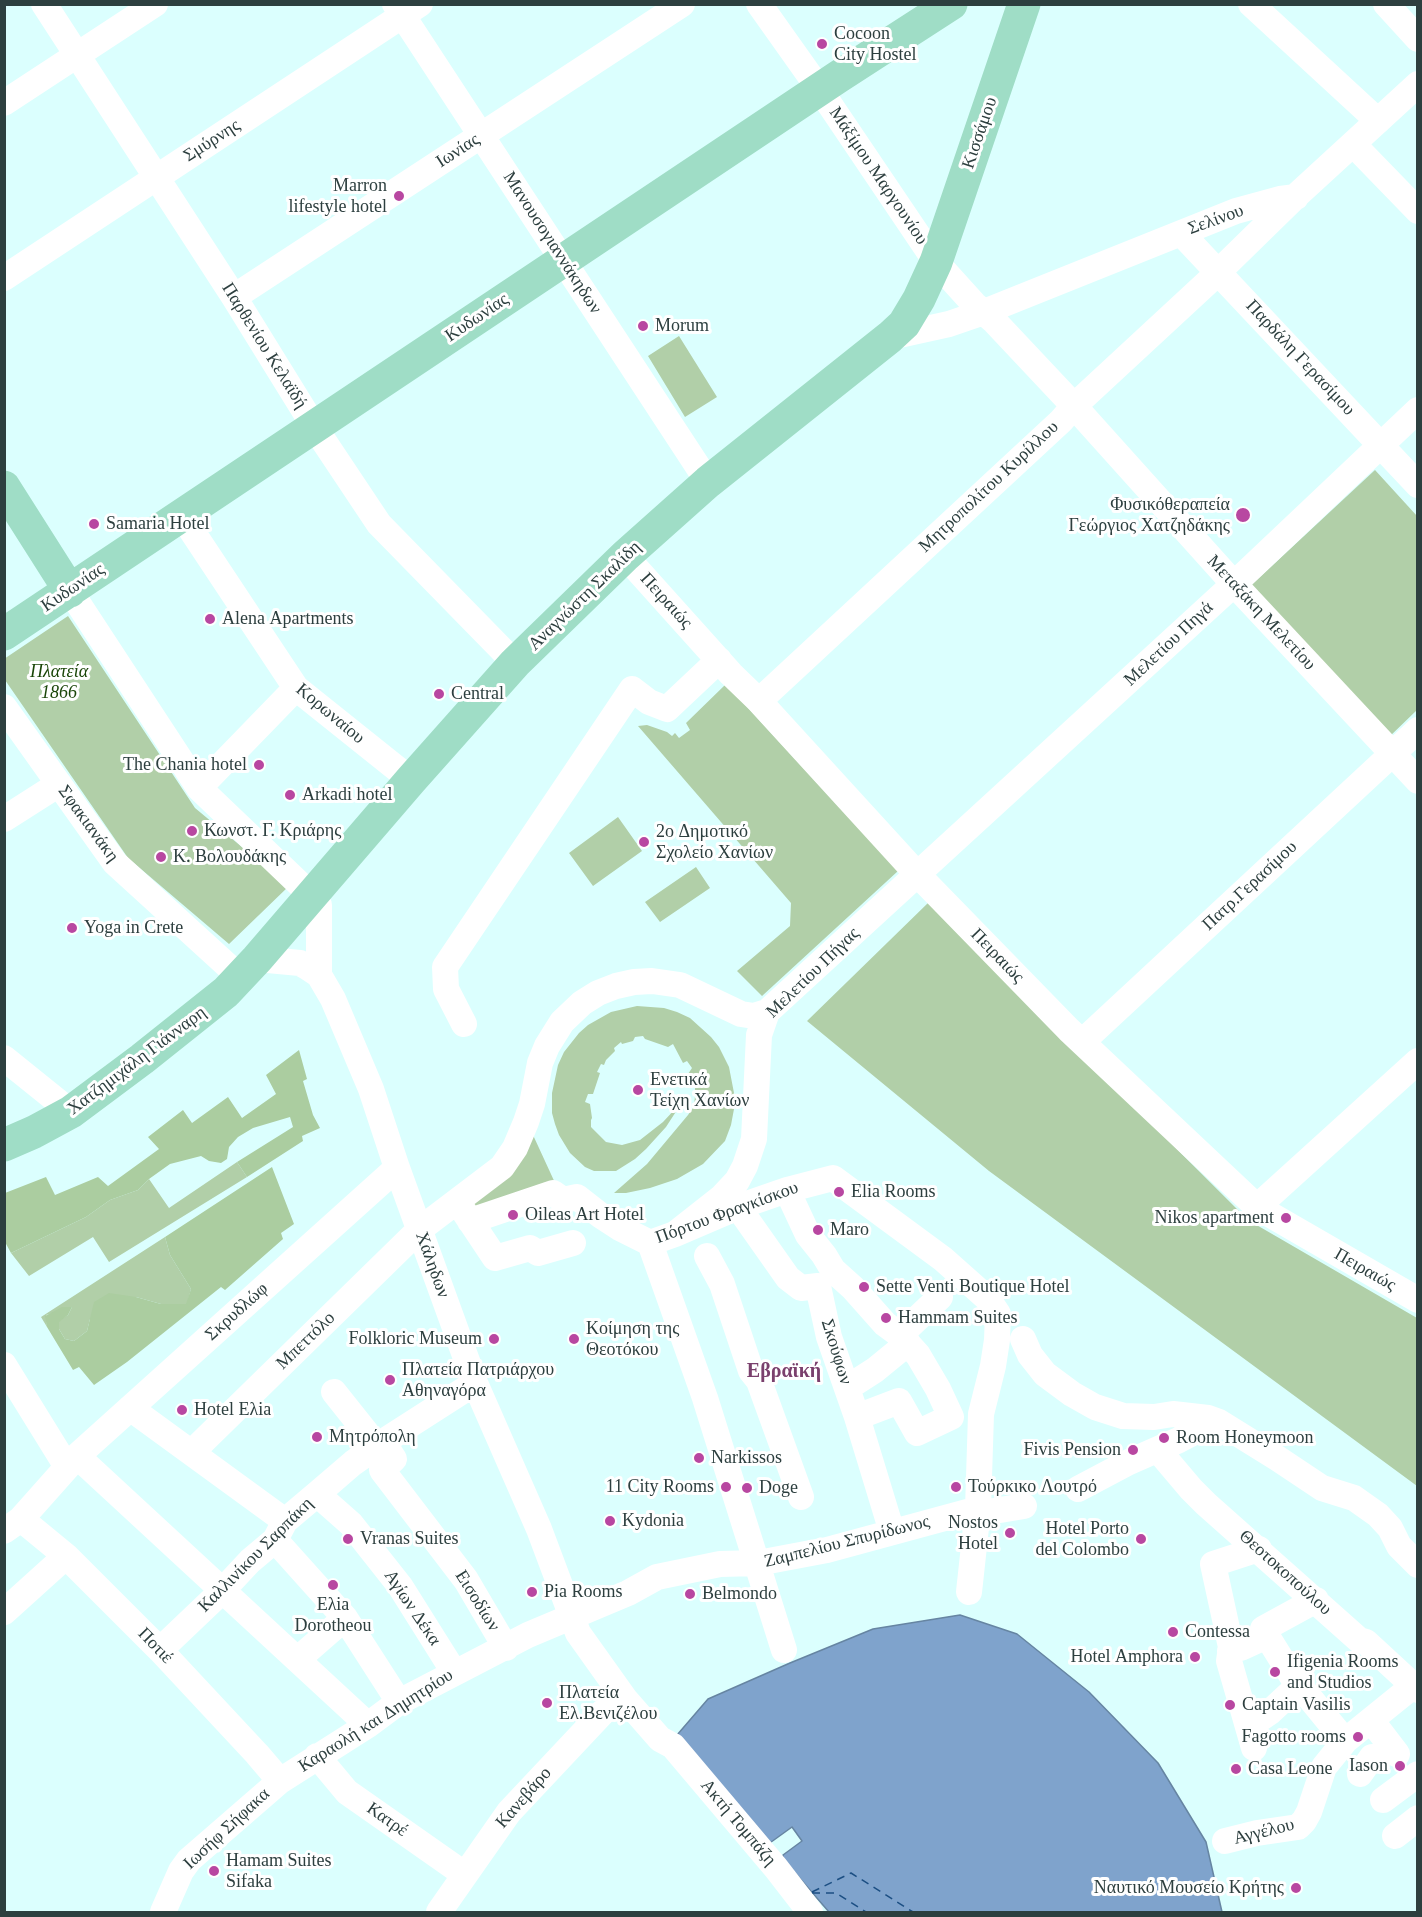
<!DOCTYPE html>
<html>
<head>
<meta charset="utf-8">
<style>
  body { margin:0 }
  #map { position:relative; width:1422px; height:1917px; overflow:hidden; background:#dbfffe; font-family:Georgia,serif }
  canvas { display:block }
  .frame { position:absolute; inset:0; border:6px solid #2d3f3f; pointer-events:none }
</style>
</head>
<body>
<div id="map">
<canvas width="1422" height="1917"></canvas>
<div class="frame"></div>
</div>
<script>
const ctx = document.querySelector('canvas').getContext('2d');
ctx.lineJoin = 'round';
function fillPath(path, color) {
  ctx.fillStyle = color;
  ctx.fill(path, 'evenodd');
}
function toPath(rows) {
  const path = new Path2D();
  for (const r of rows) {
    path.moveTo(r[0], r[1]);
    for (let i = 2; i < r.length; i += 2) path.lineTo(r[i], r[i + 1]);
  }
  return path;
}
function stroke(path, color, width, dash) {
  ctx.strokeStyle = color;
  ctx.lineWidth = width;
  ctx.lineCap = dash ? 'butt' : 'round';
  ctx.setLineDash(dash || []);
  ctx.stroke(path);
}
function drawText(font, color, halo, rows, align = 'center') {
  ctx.font = font + ' Georgia,serif';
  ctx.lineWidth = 6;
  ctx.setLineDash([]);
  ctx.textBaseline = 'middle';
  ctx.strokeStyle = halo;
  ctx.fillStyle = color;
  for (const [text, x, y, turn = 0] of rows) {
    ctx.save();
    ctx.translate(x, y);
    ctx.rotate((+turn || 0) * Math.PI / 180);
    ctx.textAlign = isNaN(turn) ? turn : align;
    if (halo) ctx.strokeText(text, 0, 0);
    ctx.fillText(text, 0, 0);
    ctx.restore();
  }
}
const green = toPath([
  [679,336,717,397,685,417,648,356],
  [1375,470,1417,516,1417,710,1387,739,1247,589],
  [68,616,195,808,289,886,229,944,128,858,5,680,4,659],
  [726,684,898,871,762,996,737,971,790,926,791,903,638,726,647,725,667,732,672,736,675,733,679,738,690,730,686,723],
  [618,817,642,851,593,886,569,853],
  [696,867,710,888,660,922,645,902],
  [929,902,1248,1220,1417,1318,1417,1486,989,1171,807,1021],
  [637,1006,664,1008,677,1012,690,1018,711,1037,719,1047,729,1067,734,1093,734,1109,731,1125,725,1141,703,1164,677,1179,650,1188,626,1193,614,1193,647,1164,688,1115,694,1106,695,1096,695,1085,688,1074,692,1068,687,1061,683,1063,673,1044,668,1047,645,1039,643,1036,635,1037,633,1041,622,1044,621,1042,614,1048,615,1051,606,1060,604,1065,601,1064,597,1072,600,1073,593,1094,588,1094,585,1102,590,1104,592,1118,591,1120,591,1127,606,1142,622,1145,640,1140,663,1122,676,1108,677,1110,666,1127,646,1149,635,1159,616,1171,594,1171,585,1167,570,1153,559,1135,555,1124,552,1113,552,1093,558,1065,564,1052,579,1033,588,1025,611,1012],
  [533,1135,556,1185,471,1216,465,1205],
  [237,1162,247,1177,109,1262,93,1237,29,1276,11,1253,86,1217,110,1200,138,1190,149,1179,169,1208],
  [165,1237,170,1255,191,1289,187,1304,161,1304,136,1297,90,1319,87,1331,74,1341,65,1339,59,1329,58,1321,68,1315,72,1307,46,1315,47,1327,41,1317]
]);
const forest = toPath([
  [299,1050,307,1079,303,1081,313,1115,320,1128,302,1136,303,1141,247,1177,237,1162,293,1127,290,1117,253,1128,238,1137,229,1147,227,1159,221,1163,209,1161,201,1156,170,1164,149,1179,138,1190,110,1200,86,1217,11,1253,5,1242,5,1193,46,1177,55,1195,98,1177,108,1186,159,1149,148,1137,183,1110,192,1123,228,1097,242,1118,276,1094,266,1075],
  [272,1167,294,1224,281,1233,283,1239,225,1290,221,1287,127,1362,94,1385,79,1367,73,1370,47,1327,45,1316,62,1307,72,1307,68,1315,59,1322,59,1329,65,1339,74,1341,87,1331,94,1302,109,1293,136,1297,161,1304,186,1304,191,1289,170,1255,165,1237]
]);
const water = toPath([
  [960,1615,1017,1634,1089,1692,1158,1763,1206,1842,1222,1912,829,1912,783,1859,783,1855,802,1841,792,1827,767,1845,677,1735,708,1699,790,1663,873,1629,960,1615]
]);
const ferry = toPath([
  [812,1892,851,1873,913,1912],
  [812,1893,836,1893,866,1912]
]);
const minor = toPath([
  [44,4,234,297,315,428,379,524,515,663],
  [395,4,708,482],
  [759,4,820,90,936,262,974,304,995,322,1074,406,1234,584,1418,781],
  [1251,4,1378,121],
  [1386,4,1418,39],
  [4,103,155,4],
  [1353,144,1418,211],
  [1181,233,1418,485],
  [4,278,420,4],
  [234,297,682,4],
  [890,337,949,324,984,312,1236,211,1280,199,1296,197],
  [182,516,296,688,411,780],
  [625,556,731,674,759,701,918,875,1069,1030,1257,1207,1418,1300],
  [70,591,199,788,311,895,319,905,319,975],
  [759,701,1061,421,1074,406,1209,281,1296,196,1418,84],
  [4,707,115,863,240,977],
  [199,788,296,688],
  [4,819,59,784],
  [257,959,300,963,307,967,319,975,333,999,371,1089,397,1168,475,1383,539,1529,578,1633,625,1699,660,1739,673,1746,776,1868,810,1912],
  [464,1024,446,989,445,967,632,689,649,702,667,709,719,660],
  [1082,1042,1418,730],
  [4,1058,71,1112],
  [787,1190,808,1235,824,1255,833,1270,853,1288,885,1324,900,1335,918,1355,938,1389,951,1417,917,1433,899,1401,857,1417],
  [461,1207,495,1258,530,1248,538,1253,573,1243],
  [738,1207,788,1278,801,1288,818,1286,829,1337,857,1417,892,1532],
  [1257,1207,1418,1061],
  [470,1221,553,1193,563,1200,577,1197,600,1215,620,1228,650,1243,675,1234,738,1207,787,1190,833,1178,943,1259,988,1299,998,1314,997,1340,993,1366,981,1414,978,1509,969,1592],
  [675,1234,722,1197,737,1181,745,1166,754,1139,759,1035,767,1012,1234,584,1418,410],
  [650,1243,705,1398,784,1650],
  [707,1256,722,1284,751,1371,759,1381,801,1497],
  [900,1335,940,1297],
  [1023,1339,1030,1355,1045,1374,1072,1394,1095,1407,1123,1416,1154,1417,1173,1414,1208,1418,1219,1422,1277,1458,1322,1488,1354,1498,1378,1515,1390,1528,1399,1546,1418,1565],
  [4,1365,67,1467],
  [847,1388,875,1370,908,1343],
  [334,1392,377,1446],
  [130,1408,285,1521],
  [383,1442,394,1459,382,1470,466,1580,506,1648],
  [1158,1450,1191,1489,1206,1504,1359,1640,1366,1642,1418,1690],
  [192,1452,419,1230,502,1167,515,1148,526,1122,532,1104,540,1063,547,1046,562,1022,582,1003,598,993,616,986,634,982,652,981,680,985,741,1014,754,1016,767,1012],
  [77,1456,368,1725],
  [1078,1489,1129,1462,1179,1440,1202,1428,1208,1418],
  [317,1494,351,1524,400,1586,454,1672],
  [21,1519,66,1556,160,1650,257,1754,280,1781],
  [4,1531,21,1519,77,1456,397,1168],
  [275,1540,345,1618,399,1702],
  [4,1612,66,1556],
  [1267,1636,1298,1686,1309,1697,1345,1741],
  [160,1650,222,1591,250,1561,275,1540,285,1521,317,1494,353,1463,383,1442,475,1383],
  [1230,1651,1243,1647,1267,1636,1263,1629,1316,1600],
  [298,1659,345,1618],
  [1371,1720,1397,1754],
  [1248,1727,1270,1712,1298,1686],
  [1254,1748,1229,1661,1231,1647,1213,1564,1259,1549],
  [317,1756,347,1792,464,1874],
  [1360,1774,1372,1757],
  [1383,1800,1418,1774],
  [1395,1836,1418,1818],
  [1225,1841,1257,1833,1298,1827,1304,1821,1309,1812,1324,1767,1345,1741,1413,1686],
  [163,1912,181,1871,189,1860,280,1781,368,1725,399,1702,528,1635,628,1593,657,1577,720,1564,758,1563,827,1550,978,1509,988,1512,1024,1506],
  [439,1912,509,1812,603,1712,625,1699]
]);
const major = toPath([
  [4,487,70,591],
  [4,634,838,77,951,4],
  [4,1145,34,1132,71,1112,142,1059,226,992,257,959,411,780,515,663,625,556,708,482,890,337,904,324,919,299,936,262,1024,4]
]);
const markers = [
  [822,44,6,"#b847a1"],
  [399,196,6,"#b847a1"],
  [643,326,6,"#b847a1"],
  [1243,515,8,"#b847a1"],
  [94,524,6,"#b847a1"],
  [210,619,6,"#b847a1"],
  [439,694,6,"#b847a1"],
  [259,765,6,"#b847a1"],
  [290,795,6,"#b847a1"],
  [192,831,6,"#b847a1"],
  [644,842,6,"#b847a1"],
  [161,857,6,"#b847a1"],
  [72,928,6,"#b847a1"],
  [638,1090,6,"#b847a1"],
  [839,1192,6,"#b847a1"],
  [513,1215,6,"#b847a1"],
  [1286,1218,6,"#b847a1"],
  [818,1230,6,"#b847a1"],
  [864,1287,6,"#b847a1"],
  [886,1318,6,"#b847a1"],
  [494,1339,6,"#b847a1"],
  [574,1339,6,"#b847a1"],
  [390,1380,6,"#b847a1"],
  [182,1410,6,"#b847a1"],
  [317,1437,6,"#b847a1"],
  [1164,1438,6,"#b847a1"],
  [1133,1450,6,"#b847a1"],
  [699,1458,6,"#b847a1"],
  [726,1487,6,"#b847a1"],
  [956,1487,6,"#b847a1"],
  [747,1488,6,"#b847a1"],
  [610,1521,6,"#b847a1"],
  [1010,1533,6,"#b847a1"],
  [348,1539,6,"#b847a1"],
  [1141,1539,6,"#b847a1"],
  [333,1585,6,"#b847a1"],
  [532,1592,6,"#b847a1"],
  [690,1594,6,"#b847a1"],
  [1173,1632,6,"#b847a1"],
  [1195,1657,6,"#b847a1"],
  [1275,1672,6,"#b847a1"],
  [547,1703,6,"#b847a1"],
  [1230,1705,6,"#b847a1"],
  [1358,1737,6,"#b847a1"],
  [1400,1766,6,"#b847a1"],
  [1236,1769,6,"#b847a1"],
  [214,1871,6,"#b847a1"],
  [1296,1888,6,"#b847a1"]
];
const poiNames = [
  ["Cocoon",834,34],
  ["City Hostel",834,55],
  ["Marron",387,186,"right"],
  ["lifestyle hotel",387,207,"right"],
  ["Morum",655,326],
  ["Φυσικόθεραπεία",1230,505,"right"],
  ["Γεώργιος Χατζηδάκης",1230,526,"right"],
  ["Samaria Hotel",106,524],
  ["Alena Apartments",222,619],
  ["Central",451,694],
  ["The Chania hotel",247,765,"right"],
  ["Arkadi hotel",302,795],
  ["Κωνστ. Γ. Κριάρης",204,831],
  ["2ο Δημοτικό",656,832],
  ["Σχολείο Χανίων",656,853],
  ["Κ. Βολουδάκης",173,857],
  ["Yoga in Crete",84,928],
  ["Ενετικά",650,1080],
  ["Τείχη Χανίων",650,1101],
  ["Elia Rooms",851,1192],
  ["Oileas Art Hotel",525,1215],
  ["Nikos apartment",1274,1218,"right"],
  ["Maro",830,1230],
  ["Sette Venti Boutique Hotel",876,1287],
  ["Hammam Suites",898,1318],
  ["Κοίμηση της",586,1329],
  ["Θεοτόκου",586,1350],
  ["Folkloric Museum",482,1339,"right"],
  ["Πλατεία Πατριάρχου",402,1370],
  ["Αθηναγόρα",402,1391],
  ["Hotel Eλia",194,1410],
  ["Μητρόπολη",329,1437],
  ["Room Honeymoon",1176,1438],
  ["Fivis Pension",1121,1450,"right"],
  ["Narkissos",711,1458],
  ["11 City Rooms",714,1487,"right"],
  ["Τούρκικο Λουτρό",968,1487],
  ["Doge",759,1488],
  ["Kydonia",622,1521],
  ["Nostos",998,1523,"right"],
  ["Hotel",998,1544,"right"],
  ["Hotel Porto",1129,1529,"right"],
  ["del Colombo",1129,1550,"right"],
  ["Vranas Suites",360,1539],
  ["Pia Rooms",544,1592],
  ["Belmondo",702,1594],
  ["Eλia",333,1605,"center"],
  ["Dorotheou",333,1626,"center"],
  ["Contessa",1185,1632],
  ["Hotel Amphora",1183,1657,"right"],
  ["Ifigenia Rooms",1287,1662],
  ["and Studios",1287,1683],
  ["Πλατεία",559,1693],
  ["Ελ.Βενιζέλου",559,1714],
  ["Captain Vasilis",1242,1705],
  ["Fagotto rooms",1346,1737,"right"],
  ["Iason",1388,1766,"right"],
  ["Casa Leone",1248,1769],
  ["Hamam Suites",226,1861],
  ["Sifaka",226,1882],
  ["Ναυτικό Μουσείο Κρήτης",1284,1888,"right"]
];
const streetNames = [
  ["Κισσάμου",980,133,-71],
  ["Σμύρνης",212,141,-33],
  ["Ιωνίας",458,151,-33],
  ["Μάξίμου Mαργουνίου",878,176,56],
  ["Σελίνου",1216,220,-20],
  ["Μανουσογιαννάκηδων",552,243,57],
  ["Κυδωνίας",477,318,-34],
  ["Παρθενίου Κελαϊδή",264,346,58],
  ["Παρδάλη Γερασίμου",1300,358,47],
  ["Μητροπολίτου Κυρίλλου",989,487,-43],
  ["Κυδωνίας",73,588,-34],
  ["Αναγνώστη Σκαλίδη",585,596,-44],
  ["Πειραιώς",666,601,48],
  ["Μεταξάκη Μελετίου",1261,613,47],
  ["Μελετίου Πηγά",1169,644,-43],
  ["Κορωναίου",330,714,40],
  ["Σφακιανάκη",88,824,54],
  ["Πατρ.Γερασίμου",1250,886,-43],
  ["Πειραιώς",997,956,46],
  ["Μελετίου Πήγας",813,973,-44],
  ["Χατζημιχάλη Γιάνναρη",137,1061,-37],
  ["Πόρτου Φραγκίσκου",727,1213,-20],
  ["Χάληδων",432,1265,70],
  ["Πειραιώς",1365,1270,30],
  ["Σκρυδλώφ",237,1312,-42],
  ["Μπεττόλο",306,1341,-44],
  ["Σκούφων",836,1352,73],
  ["Ζαμπελίου Σπυρίδωνος",847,1542,-14],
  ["Καλλινίκου Σαρπάκη",256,1555,-45],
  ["Θεοτοκοπούλου",1285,1573,42],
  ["Εισοδίων",477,1601,58],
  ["Αγίων Δέκα",412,1608,56],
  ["Ποτιέ",155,1646,46],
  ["Καραολή και Δημητρίου",376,1721,-32],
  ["Κανεβάρο",524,1798,-49],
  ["Κατρέ",387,1820,35],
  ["Ακτή Τομπάζη",738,1823,50],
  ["Ιωσήφ Σήφακα",227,1829,-43],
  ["Αγγέλου",1264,1832,-14]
];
const parkNames = [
  ["Πλατεία",59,672],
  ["1866",59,693]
];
const neighbourhoodNames = [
  ["Εβραϊκή",784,1372]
];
fillPath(green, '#b1cfa8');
fillPath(forest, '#abcda0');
fillPath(water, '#7fa3cc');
stroke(water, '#6685a2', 1.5);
stroke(ferry, '#1c4f83', 1.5, [8, 6]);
stroke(minor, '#fff', 26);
stroke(major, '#9fddc6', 33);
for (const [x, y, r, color] of markers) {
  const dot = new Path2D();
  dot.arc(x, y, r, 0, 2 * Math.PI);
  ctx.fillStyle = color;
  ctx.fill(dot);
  stroke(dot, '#fff', 2);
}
drawText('18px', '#2d3f3f', '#fff', poiNames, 'left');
drawText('18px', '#2d3f3f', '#fff', streetNames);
drawText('italic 18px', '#1a4608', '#fff', parkNames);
drawText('bold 20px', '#7a406d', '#fff', neighbourhoodNames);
</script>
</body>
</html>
